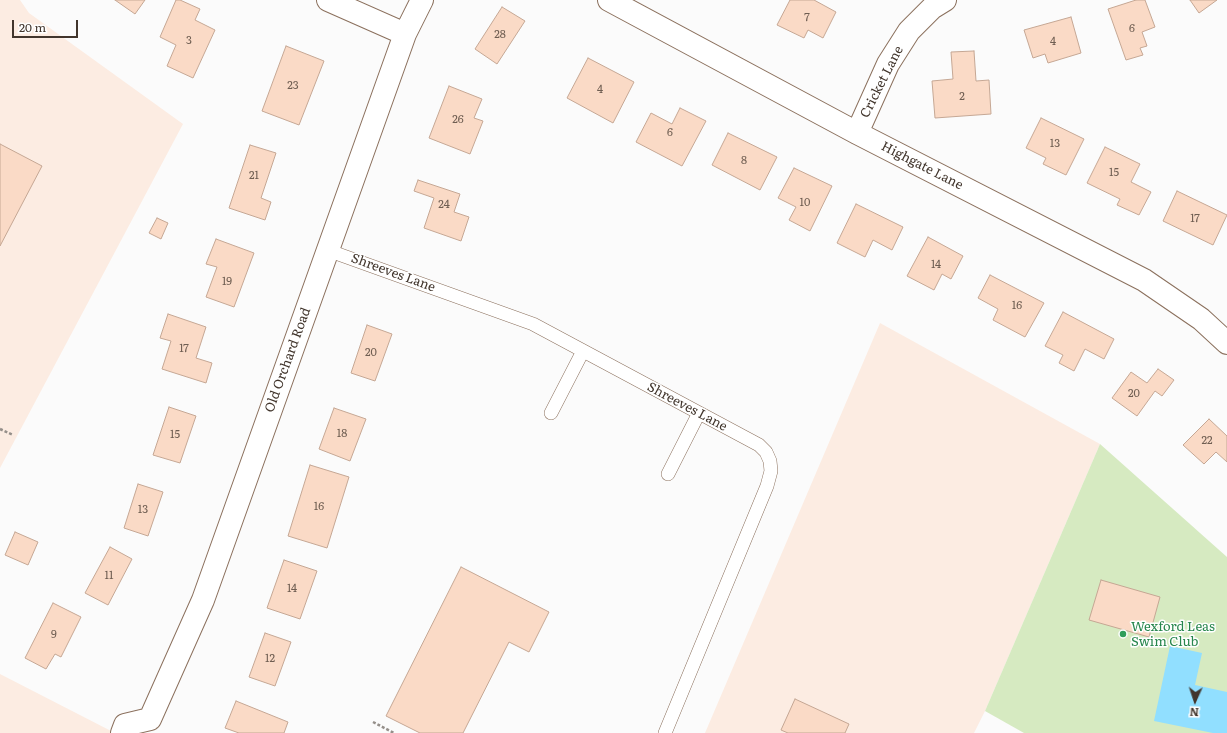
<!DOCTYPE html>
<html>
<head>
<meta charset="utf-8">
<style>
  body { margin:0 }
  #map { position:relative; width:1227px; height:733px; overflow:hidden; background:#fbfbfb; font-family:Literata,serif }
  canvas { display:block }
  .north { position:absolute; left:1175px; top:681px; width:40px; height:40px; -webkit-text-stroke:3px #fff; paint-order:stroke; rotate:183deg; font-size:11px; font-weight:700; line-height:16px; text-align:center; color:#41352c }
  .north::after { content:''; display:block; margin:auto; width:14px; height:18px; background:#41352c; clip-path:polygon(50% 0,100% 100%,50% 72%,0 100%) }
  .scale { position:absolute; left:12px; top:20px; width:66px; height:18px; box-sizing:border-box; border:2px solid #41352c; border-top:0; padding-left:5px; font-size:12px; line-height:14px; white-space:nowrap; color:#41352c; -webkit-text-stroke:3px #fff; paint-order:stroke }
</style>
</head>
<body>
<div id="map">
<canvas width="1227" height="733"></canvas>
<div class="north">N</div>
<div class="scale">20 m</div>
</div>
<script>
const ctx = document.querySelector('canvas').getContext('2d');
ctx.lineJoin = 'round';
function fillPath(path, color) {
  ctx.fillStyle = color;
  ctx.fill(path, 'evenodd');
}
function toPath(rows) {
  const path = new Path2D();
  for (const r of rows) {
    path.moveTo(r[0], r[1]);
    for (let i = 2; i < r.length; i += 2) path.lineTo(r[i], r[i + 1]);
  }
  return path;
}
function stroke(path, color, width, dash) {
  ctx.strokeStyle = color;
  ctx.lineWidth = width;
  ctx.lineCap = dash ? 'butt' : 'round';
  ctx.setLineDash(dash || []);
  ctx.stroke(path);
}
function drawText(font, color, halo, rows, align = 'center') {
  ctx.font = font + ' Literata,serif';
  ctx.lineWidth = 3;
  ctx.setLineDash([]);
  ctx.textBaseline = 'middle';
  ctx.strokeStyle = halo;
  ctx.fillStyle = color;
  for (const [text, x, y, turn = 0] of rows) {
    ctx.save();
    ctx.translate(x, y);
    ctx.rotate((+turn || 0) * Math.PI / 180);
    ctx.textAlign = isNaN(turn) ? turn : align;
    if (halo) ctx.strokeText(text, 0, 0);
    ctx.fillText(text, 0, 0);
    ctx.restore();
  }
}
const built = toPath([
  [0,0,20,0,29,13,183,124,0,468],
  [880,323,1100,444,985,711,974,733,705,733],
  [0,674,115,733,0,733]
]);
const green = toPath([
  [1100,444,1227,557,1227,733,1024,733,985,711]
]);
const water = toPath([
  [1170,646,1202,653,1195,685,1227,692,1227,733,1213,733,1154,721]
]);
const building = toPath([
  [115,0,145,0,135,14,115,0],
  [176,0,180,0,200,9,195,20,215,30,193,78,167,66,176,45,160,37,176,0],
  [790,0,814,0,836,12,823,38,808,30,804,38,777,25,790,0],
  [1136,0,1145,0,1155,27,1142,32,1147,46,1140,48,1143,55,1126,60,1108,9,1136,0],
  [1190,0,1217,0,1199,13,1190,0],
  [502,7,525,21,497,64,475,49,502,7],
  [1071,17,1081,53,1048,63,1045,54,1033,58,1024,30,1071,17],
  [286,46,324,61,299,125,262,111,286,46],
  [974,51,976,81,989,80,991,114,935,118,932,81,953,79,951,52,974,51],
  [588,58,634,82,613,123,567,98,588,58],
  [449,86,482,99,474,118,483,121,470,154,429,138,449,86],
  [680,108,706,121,682,166,636,142,651,113,672,124,680,108],
  [1041,118,1084,139,1066,175,1043,164,1046,158,1026,148,1041,118],
  [728,133,777,157,760,190,712,165,728,133],
  [0,144,42,166,0,246,0,144],
  [250,145,276,153,261,198,271,202,265,220,229,208,250,145],
  [1105,147,1140,164,1131,182,1151,192,1139,215,1117,205,1120,199,1087,183,1105,147],
  [794,168,832,186,810,231,789,220,796,207,778,198,794,168],
  [418,180,460,194,454,212,469,217,461,241,424,228,434,198,414,191,418,180],
  [1177,191,1227,215,1213,245,1163,221,1177,191],
  [856,204,903,227,892,250,873,240,865,257,837,243,856,204],
  [157,218,168,223,161,239,149,233,157,218],
  [928,237,963,256,951,279,942,274,934,290,907,276,928,237],
  [216,239,254,253,234,307,206,297,217,267,206,264,216,239],
  [990,275,1044,303,1025,337,993,320,998,309,978,298,990,275],
  [1063,312,1114,339,1104,359,1085,349,1074,371,1059,363,1063,355,1045,346,1063,312],
  [168,314,206,327,196,358,212,363,206,383,162,369,171,341,160,338,168,314],
  [367,325,392,334,375,381,351,373,367,325],
  [1158,369,1174,380,1162,396,1155,391,1137,416,1112,398,1131,372,1147,383,1158,369],
  [169,407,196,416,180,463,153,455,169,407],
  [334,408,366,419,350,461,319,449,334,408],
  [1209,419,1227,436,1227,462,1216,452,1204,464,1183,445,1209,419],
  [310,465,349,477,327,548,288,536,310,465],
  [138,484,163,492,148,536,124,528,138,484],
  [15,532,38,542,28,565,5,555,15,532],
  [110,547,132,559,108,605,85,593,110,547],
  [284,560,317,571,300,619,267,608,284,560],
  [461,567,549,612,529,652,509,642,463,733,420,733,386,716,461,567],
  [1101,580,1160,597,1149,637,1089,620,1101,580],
  [53,603,81,617,61,657,55,654,46,669,25,658,53,603],
  [265,633,291,642,275,686,249,677,265,633],
  [795,699,849,724,845,733,788,733,781,730,795,699],
  [236,701,288,722,284,733,239,733,225,728,236,701]
]);
const path = toPath([
  [0,429,13,435],
  [373,722,394,733]
]);
const service = toPath([
  [327,250,533,324,759,445,766,452,770,461,771,471,767,486,665,733],
  [551,413,583,351],
  [668,474,699,413]
]);
const minor = toPath([
  [328,0,405,34],
  [609,0,857,133,1144,280,1201,319,1227,343],
  [857,133,888,64,909,31,932,8,945,0],
  [150,719,203,600,405,34,422,0],
  [122,733,125,725,150,719]
]);
const markers = [
  [1123,634,4,"#2e9e5b"]
];
const numberNames = [
  ["7",807,18],
  ["6",1132,29],
  ["28",500,35],
  ["3",189,41],
  ["4",1053,42],
  ["23",293,86],
  ["4",600,90],
  ["2",962,97],
  ["26",458,120],
  ["6",670,133],
  ["13",1055,144],
  ["8",744,161],
  ["15",1114,173],
  ["21",254,176],
  ["10",805,203],
  ["24",444,205],
  ["17",1195,219],
  ["14",936,265],
  ["19",227,282],
  ["16",1017,306],
  ["17",184,349],
  ["20",371,353],
  ["20",1134,394],
  ["18",342,434],
  ["15",175,435],
  ["22",1207,441],
  ["16",319,507],
  ["13",143,510],
  ["11",109,576],
  ["14",292,589],
  ["9",54,635],
  ["12",270,659]
];
const streetNames = [
  ["Cricket Lane",882,82,-63],
  ["Highgate Lane",922,166,27],
  ["Shreeves Lane",393,273,20],
  ["Old Orchard Road",288,360,-70],
  ["Shreeves Lane",687,407,28]
];
const leisureNames = [
  ["Wexford Leas",1131,627],
  ["Swim Club",1131,642]
];
fillPath(built, '#fcece2');
fillPath(green, '#d6eac1');
fillPath(water, '#91dfff');
fillPath(building, '#fadac6');
stroke(building, '#c5a794', 1);
stroke(service, '#8b705d', 14);
stroke(minor, '#8b705d', 24);
stroke(path, '#958f8a', 2.5, [3, 2]);
stroke(service, '#fff', 13);
stroke(minor, '#fff', 22);
for (const [x, y, r, color] of markers) {
  const dot = new Path2D();
  dot.arc(x, y, r, 0, 2 * Math.PI);
  ctx.fillStyle = color;
  ctx.fill(dot);
  stroke(dot, '#fff', 1.5);
}
drawText('11px', '#6f5e52', null, numberNames);
drawText('13px', '#41352c', '#fff', streetNames);
drawText('13px', '#27864d', '#fff', leisureNames, 'left');
</script>
</body>
</html>
